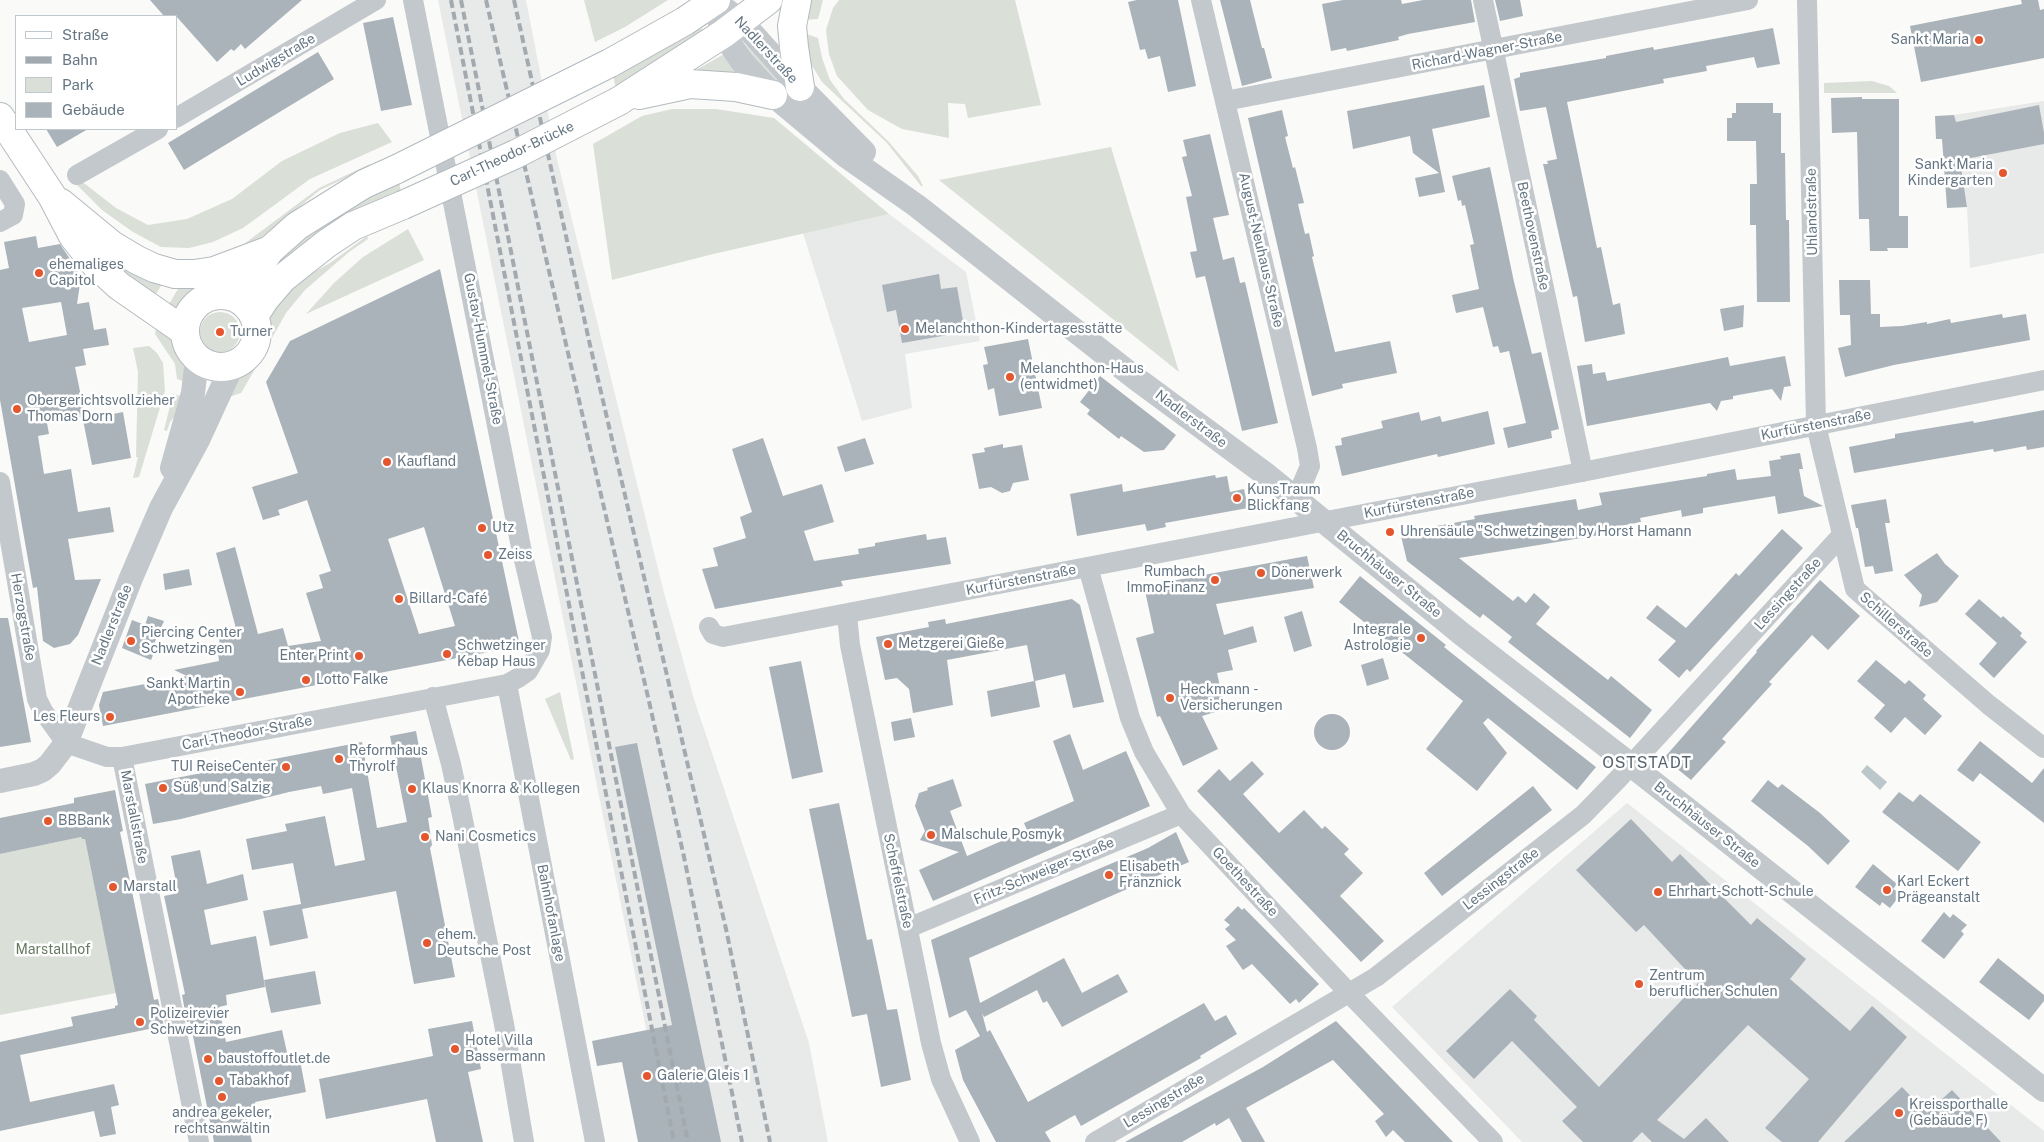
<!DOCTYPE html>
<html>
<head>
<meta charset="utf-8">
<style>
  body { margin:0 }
  #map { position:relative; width:2044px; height:1142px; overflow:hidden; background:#fafaf8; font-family:"Public Sans",sans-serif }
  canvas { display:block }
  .legend { position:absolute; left:15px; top:15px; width:162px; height:115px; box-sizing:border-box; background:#fff; border:1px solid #c1c8cd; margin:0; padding:6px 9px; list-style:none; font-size:15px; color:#657683 }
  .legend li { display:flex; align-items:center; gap:10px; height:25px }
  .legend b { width:25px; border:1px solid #c1c8cd }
</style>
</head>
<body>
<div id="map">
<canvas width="2044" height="1142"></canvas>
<ul class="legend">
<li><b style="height:6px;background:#fff"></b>Straße</li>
<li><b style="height:6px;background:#a2aab0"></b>Bahn</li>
<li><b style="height:14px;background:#dadfd7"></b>Park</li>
<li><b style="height:14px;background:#aab3b9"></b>Gebäude</li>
</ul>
</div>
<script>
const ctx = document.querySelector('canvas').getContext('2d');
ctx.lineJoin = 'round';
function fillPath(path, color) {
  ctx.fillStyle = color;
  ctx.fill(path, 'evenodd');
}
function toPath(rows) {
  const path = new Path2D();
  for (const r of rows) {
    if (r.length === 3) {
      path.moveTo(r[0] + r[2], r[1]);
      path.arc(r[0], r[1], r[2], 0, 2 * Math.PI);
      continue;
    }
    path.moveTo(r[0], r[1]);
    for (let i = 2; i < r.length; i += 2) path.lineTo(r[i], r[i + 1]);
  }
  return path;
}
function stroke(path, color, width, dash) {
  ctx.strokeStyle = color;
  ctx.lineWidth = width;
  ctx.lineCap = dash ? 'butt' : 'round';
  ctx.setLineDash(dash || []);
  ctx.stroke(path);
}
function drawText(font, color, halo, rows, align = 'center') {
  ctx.font = font + ' "Public Sans",sans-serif';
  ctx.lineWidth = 5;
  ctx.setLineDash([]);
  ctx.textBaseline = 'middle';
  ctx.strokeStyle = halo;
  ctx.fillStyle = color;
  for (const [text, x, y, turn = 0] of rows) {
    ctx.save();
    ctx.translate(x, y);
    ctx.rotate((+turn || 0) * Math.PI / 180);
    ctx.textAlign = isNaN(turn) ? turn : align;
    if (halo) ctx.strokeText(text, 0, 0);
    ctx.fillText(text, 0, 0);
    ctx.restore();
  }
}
const built = toPath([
  [438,0,526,0,557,159,663,589,694,699,809,1043,828,1142,669,1142],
  [2044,101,2044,253,1970,268,1967,207,1954,115],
  [889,214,966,272,980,341,905,354,912,408,862,421,803,233],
  [1627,803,2044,1131,2044,1142,1522,1142,1392,1007]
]);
const green = toPath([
  [584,0,668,0,625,27,595,42],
  [806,0,823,0,818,19,802,20],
  [839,0,1015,0,1041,105,968,118,965,104,948,103,949,138,902,129,868,110,837,76,829,54,826,30,833,8],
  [700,29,716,29,616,89,613,75],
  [801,32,818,38,822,58,830,80,844,99,888,141,918,176,923,186,921,186,887,143,822,82,808,59],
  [744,43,792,95,790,97,752,56],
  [726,53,744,79,687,75],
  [1872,81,1889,86,1897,93,1824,93,1824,83],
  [672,109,716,109,774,118,889,214,709,255,612,280,593,144,642,116],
  [378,123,392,142,310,179,243,228,213,242,189,248,161,247,133,232,102,210,74,182,80,180,116,208,148,225,187,219,232,199,282,161,340,133],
  [1111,147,1114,157,1179,372,939,180],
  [370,164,371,166,320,190,248,248,228,258,206,259,226,254,244,244,319,188],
  [399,179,401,194,253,298,247,293,247,289,308,234,345,208],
  [79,229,164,281,151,302],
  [408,229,424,260,306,314,334,283,363,257],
  [367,236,368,239,349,252,305,290,286,313,272,338,267,333,265,327,266,316,282,290,330,263],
  [238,271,225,285,211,287,197,292,187,301,177,315,165,311,182,282],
  [220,332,20],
  [157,324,174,340,186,369,186,382,177,379,175,364,155,334],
  [149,346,157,353,163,363,165,391,139,477,133,478,138,457,136,457,138,372,133,348],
  [255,369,241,393,232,396,226,395,241,374],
  [173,394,184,397,178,412,170,422,167,431,164,430],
  [560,692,574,759,571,760,545,699],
  [81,837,82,839,85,839,116,993,0,1015,0,854]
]);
const water = toPath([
  [1867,765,1887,782,1880,790,1861,772]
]);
const building = toPath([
  [150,0,302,0,245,49,241,44,234,51,231,49,217,62,176,16,164,16],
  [1137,0,1178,0,1196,86,1168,92,1160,56,1148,59,1145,49,1140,50,1128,2],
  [1220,0,1250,0,1262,48,1264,48,1272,78,1242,86],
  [1343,0,1401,0,1402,4,1423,0,1471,0,1475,22,1408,34,1398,37,1399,40,1347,51,1346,48,1331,51,1322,4],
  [1495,0,1520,0,1523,16,1500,21],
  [2021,0,2038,0,2040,10,2044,9,2044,58,1921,82,1910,26,2022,4],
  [393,17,412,105,381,111,363,23],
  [1773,28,1780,64,1757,68,1754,57,1706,66,1707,71,1663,79,1664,83,1567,102,1597,248,1601,247,1613,305,1620,303,1625,334,1585,342,1577,296,1573,297,1543,164,1548,164,1547,161,1557,159,1546,107,1520,111,1514,79,1520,77,1520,73,1606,58,1606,56,1653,47,1654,50],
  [318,52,334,79,184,170,168,143],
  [1484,85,1490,117,1432,129,1445,192,1419,197,1415,178,1439,173,1413,153,1410,136,1353,149,1347,111],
  [1862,97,1862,99,1899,99,1899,216,1908,216,1908,248,1887,248,1888,251,1870,251,1869,219,1859,219,1857,132,1832,133,1831,98],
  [1736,103,1773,103,1773,113,1781,113,1781,153,1785,153,1786,220,1789,220,1790,302,1757,302,1756,225,1750,225,1750,184,1757,184,1756,141,1727,141,1727,118,1732,118,1732,113,1736,113],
  [2039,105,2044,133,2044,144,1960,160,1967,207,1947,208,1942,139,1936,139,1935,116,1954,115,1956,122],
  [1282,110,1288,136,1285,137,1293,168,1295,167,1304,203,1298,204,1305,234,1309,233,1314,256,1312,257,1335,352,1390,341,1397,373,1342,384,1343,388,1312,396,1248,118],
  [46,129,88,129,57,147],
  [1210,134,1229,215,1213,218,1223,260,1234,257,1240,283,1245,282,1278,423,1242,431,1205,276,1196,278,1190,252,1197,251,1186,197,1192,196,1182,157,1187,156,1183,140],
  [1490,167,1514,282,1532,354,1541,352,1559,429,1551,431,1552,438,1508,448,1503,428,1526,423,1509,351,1500,353,1498,346,1493,347,1483,307,1456,313,1452,295,1479,289,1470,245,1474,244,1465,205,1462,206,1461,200,1458,201,1452,176],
  [36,236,38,248,60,244,68,256,81,277,77,304,89,302,94,330,106,328,109,345,83,349,86,365,75,367,85,416,47,423,49,434,38,436,44,474,71,469,78,512,110,507,114,532,68,539,75,580,101,579,78,635,70,644,54,648,43,641,37,587,33,588,0,400,0,270,9,268,4,242],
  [61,302,67,335,29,342,22,308],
  [440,269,520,646,103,726,99,705,103,692,187,676,174,670,219,661,218,653,221,653,219,639,238,636,216,553,235,547,258,634,283,628,288,646,321,641,306,593,323,588,319,575,331,571,307,500,278,510,280,515,263,520,252,487,298,473,266,382,290,341],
  [424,527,455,626,419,634,388,539],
  [939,274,941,289,957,287,965,332,902,343,896,310,887,312,882,285],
  [1839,280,1870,280,1871,314,1880,314,1880,327,1902,326,1927,322,1927,324,1950,319,1951,323,2002,314,2003,318,2026,314,2030,340,1894,365,1845,377,1838,348,1851,345,1850,315,1840,315],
  [1744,305,1743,327,1724,331,1720,309],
  [1028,339,1042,408,999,416,994,388,988,390,983,365,988,364,984,347],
  [1785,356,1791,386,1784,387,1781,401,1772,389,1733,396,1733,399,1721,401,1717,411,1710,403,1587,426,1577,366,1592,364,1593,374,1605,372,1607,381,1728,357,1730,366],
  [1100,376,1176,435,1164,450,1144,452,1121,436,1119,439,1087,414,1090,410,1080,402],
  [2044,410,2044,447,2027,450,2026,446,1994,452,1993,449,1854,473,1849,447,1895,438,1895,434,1973,421,1974,423],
  [1488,411,1495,444,1438,457,1437,454,1342,476,1335,446,1342,445,1341,438,1383,428,1381,421,1419,412,1421,421,1440,416,1442,422],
  [123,412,131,458,92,465,83,420],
  [763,438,783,496,822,484,834,522,804,531,814,561,859,554,858,549,875,546,875,543,926,534,927,540,946,537,951,564,841,581,843,586,715,609,702,569,718,566,713,548,746,538,740,517,752,512,732,449],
  [865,438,874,464,845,472,837,447],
  [1003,444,1003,448,1022,445,1029,480,1013,483,1010,491,1002,493,991,487,979,489,972,454,985,452,984,448],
  [1800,453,1803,469,1799,469,1804,496,1823,506,1778,514,1775,496,1703,508,1703,513,1682,517,1681,510,1640,518,1641,522,1599,530,1600,535,1459,558,1513,601,1518,596,1526,603,1534,593,1550,607,1536,624,1608,680,1611,676,1652,710,1630,738,1508,642,1512,637,1483,614,1480,618,1407,561,1401,536,1409,534,1409,531,1475,519,1474,516,1576,499,1578,510,1602,505,1599,493,1707,476,1707,474,1735,469,1737,480,1771,476,1769,461,1781,459,1780,456],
  [1215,475,1216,478,1227,476,1230,492,1244,489,1248,508,1165,523,1166,527,1147,531,1145,524,1077,536,1070,494,1122,484,1123,492],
  [1886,499,1890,523,1885,523,1893,571,1875,574,1873,566,1865,567,1858,528,1856,528,1851,505],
  [1782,529,1803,548,1690,672,1687,669,1679,678,1658,660,1676,641,1646,618,1657,605,1686,628,1736,573,1739,576],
  [1937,553,1945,564,1959,576,1937,602,1919,607,1922,595,1904,575],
  [1307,556,1314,588,1216,604,1224,635,1253,626,1257,642,1228,650,1233,670,1217,673,1225,709,1202,716,1218,749,1183,766,1160,716,1157,717,1136,638,1154,633,1144,586],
  [189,569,192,585,165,590,163,574],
  [1360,576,1446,645,1444,647,1519,707,1596,767,1577,790,1488,718,1483,723,1507,753,1477,791,1426,749,1463,701,1339,602],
  [1820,580,1860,616,1828,650,1812,635,1769,682,1772,684,1722,739,1726,742,1691,780,1664,758,1757,652,1756,651],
  [1072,599,1080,605,1104,702,1073,708,1065,674,1035,681,1040,707,991,717,987,691,1034,681,1027,645,947,660,953,705,913,713,909,689,897,678,885,680,876,637,929,627,928,622,945,619,946,624],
  [1979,599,2001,618,2003,616,2022,633,2020,636,2027,642,1994,678,1979,664,1997,643,1965,614],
  [1302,611,1312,646,1294,652,1284,617],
  [148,616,164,621,154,644,157,645,151,660,122,648,132,620,145,625],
  [0,618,8,618,31,742,0,747],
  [1383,658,1389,679,1367,686,1361,665],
  [1876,660,1905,684,1909,680,1926,695,1923,699,1942,716,1925,735,1905,717,1891,733,1874,718,1885,705,1857,681],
  [801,661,823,772,792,779,769,667],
  [1332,732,18],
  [911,718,915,737,894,741,891,722],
  [416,731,432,817,428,818,432,845,430,848,455,977,414,984,396,891,302,909,293,863,252,870,246,839,287,831,285,824,325,816,335,866,365,860,352,788,323,794,321,786,289,792,181,819,153,824,145,784,362,742,377,828,407,822,390,736],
  [1070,734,1083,770,1126,751,1150,806,933,901,919,870,959,852,920,840,925,831,915,806,919,793,928,790,927,788,953,779,962,806,950,811,967,856,1027,830,1024,823,1074,801,1053,741],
  [1980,741,2032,783,2044,768,2044,823,1980,773,1973,782,1957,770],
  [637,743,721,1142,638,1142,622,1062,597,1066,592,1041,672,1025,615,747],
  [1252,761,1264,774,1243,794,1279,833,1304,810,1322,829,1325,826,1349,849,1344,854,1363,873,1340,896,1384,941,1361,962,1197,791,1219,769,1230,781],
  [1768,780,1778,788,1782,784,1820,813,1850,841,1828,865,1808,846,1751,801],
  [1533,786,1552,810,1442,896,1424,873],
  [115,790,123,831,120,832,154,1000,158,999,164,1026,20,1055,30,1102,114,1084,119,1105,111,1107,116,1134,100,1137,94,1111,0,1131,0,1042,73,1026,71,1017,115,1008,115,1006,118,1005,85,839,82,839,81,837,0,854,0,818,74,803,74,798],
  [1899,792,1913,802,1920,794,1981,842,1958,871,1882,812],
  [839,803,867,940,872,939,887,1010,897,1009,911,1080,881,1087,867,1014,852,1017,809,809],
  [1631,819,1672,862,1680,854,1751,925,1757,918,1806,959,1790,979,1850,1031,1872,1006,1907,1037,1818,1142,1782,1142,1765,1128,1809,1079,1748,1025,1657,1120,1684,1139,1706,1118,1729,1142,1652,1142,1642,1132,1632,1142,1583,1142,1562,1121,1577,1107,1512,1041,1474,1079,1446,1051,1510,989,1537,1016,1534,1020,1599,1087,1698,983,1644,925,1636,932,1576,870],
  [1176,832,1189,862,969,958,980,1003,1064,958,1082,993,1118,974,1128,992,1062,1027,1047,1001,1043,1003,1037,990,984,1017,982,1013,987,1032,990,1030,1028,1102,1204,1003,1215,1021,1226,1015,1237,1034,1200,1056,1201,1058,1081,1126,1075,1115,1045,1132,1051,1142,996,1142,963,1080,955,1050,980,1036,966,1010,949,1018,931,940,1148,848],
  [200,850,207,884,243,874,248,900,204,910,211,945,256,936,265,987,226,995,227,1005,219,1007,226,1042,282,1030,288,1057,299,1055,306,1092,255,1102,257,1113,246,1116,252,1142,214,1142,190,1021,187,1022,182,995,185,994,164,896,178,893,171,856],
  [1873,864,1897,884,1893,889,1901,894,1890,908,1882,902,1880,906,1855,887],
  [301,904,308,938,270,946,263,911],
  [1238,906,1242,910,1244,908,1319,984,1299,1003,1296,999,1290,1004,1252,964,1243,970,1226,946,1236,940,1225,929,1230,925,1224,920],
  [1944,912,1950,918,1953,914,1967,925,1961,931,1964,934,1944,959,1921,941],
  [1998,958,2044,995,2044,1001,2029,1020,1979,982],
  [315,971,321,1004,271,1013,264,980],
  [472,1021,481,1069,468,1072,483,1142,436,1142,427,1099,326,1119,319,1079,433,1056,428,1029],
  [1336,1021,1453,1142,1405,1142,1393,1130,1386,1137,1375,1121,1384,1114,1333,1060,1246,1108,1265,1142,1242,1142,1229,1118,1216,1126,1215,1123,1182,1142,1125,1142,1263,1067],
  [1902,1087,1927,1113,1952,1090,2001,1142,1844,1142]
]);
const minor = toPath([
  [1201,0,1307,448,1310,466,1296,499],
  [1483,0,1583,472],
  [1807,0,1816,425,1855,589,1989,705,2044,748],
  [1225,101,1748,0],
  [176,118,376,0],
  [77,175,158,129],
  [0,180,15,204,13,215,0,222],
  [0,482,37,699,43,711,66,743,107,757,122,757,507,684,518,678,528,671,540,650,542,637,521,547,413,0],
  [1088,567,1130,718,1144,752,1181,814,1348,992,1493,1142],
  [847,614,850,645,931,1043,941,1079,970,1142],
  [709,627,713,634,723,637,1592,470,2044,380],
  [507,684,595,1142],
  [433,697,451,764,462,815,504,1024,524,1142],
  [122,757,199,1142],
  [908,928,1181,814],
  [1095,1142,1376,977,1583,815,1619,778,1842,535]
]);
const tertiary = toPath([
  [714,1,723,34,743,63,773,95,846,156,917,206,1134,377,1268,476,1463,635,1631,765,2044,1090],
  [726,10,741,21,800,87,864,152],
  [172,468,193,393,197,359],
  [0,781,34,774,43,770,50,764,66,743,131,578,161,508,198,440,232,366]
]);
const secondary = toPath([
  [797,0,792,26,794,47,800,87],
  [610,63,685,21,716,0],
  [639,95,690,84,736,87,773,95],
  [619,101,723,34,768,0],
  [0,117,52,196,73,236,95,264,119,286,184,331],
  [61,203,112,245,137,260,154,268,175,274,194,274,214,271,270,250],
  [221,331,36],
  [230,296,252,275,270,250,297,226,364,184,397,169],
  [254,316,265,299,283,278,326,244,353,226,403,205]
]);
const rail = toPath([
  [451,0,674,1142],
  [461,0,688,1142],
  [486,0,648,697,684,857,742,1142],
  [514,0,590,345,726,929,770,1142]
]);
const secondaryBridge = toPath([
  [397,169,610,63],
  [403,205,516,154,619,101]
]);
const markers = [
  [1979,40,5,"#e4572e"],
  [2003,173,5,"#e4572e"],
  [39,273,5,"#e4572e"],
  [905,329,5,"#e4572e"],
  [220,332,5,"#e4572e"],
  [1010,377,5,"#e4572e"],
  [17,409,5,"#e4572e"],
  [387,462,5,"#e4572e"],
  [1237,498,5,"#e4572e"],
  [482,528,5,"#e4572e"],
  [1390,532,5,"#e4572e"],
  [488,555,5,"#e4572e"],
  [1261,573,5,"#e4572e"],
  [1215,580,5,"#e4572e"],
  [399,599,5,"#e4572e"],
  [1421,638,5,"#e4572e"],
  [131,641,5,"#e4572e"],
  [888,644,5,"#e4572e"],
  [447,654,5,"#e4572e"],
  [359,656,5,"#e4572e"],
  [306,680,5,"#e4572e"],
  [240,692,5,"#e4572e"],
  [1170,698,5,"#e4572e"],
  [110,717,5,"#e4572e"],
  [339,759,5,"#e4572e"],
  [286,767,5,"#e4572e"],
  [163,788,5,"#e4572e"],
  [412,789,5,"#e4572e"],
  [48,821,5,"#e4572e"],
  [931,835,5,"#e4572e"],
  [425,837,5,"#e4572e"],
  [1109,875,5,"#e4572e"],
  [113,887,5,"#e4572e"],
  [1887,890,5,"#e4572e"],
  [1658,892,5,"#e4572e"],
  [427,943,5,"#e4572e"],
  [1639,984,5,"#e4572e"],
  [140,1022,5,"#e4572e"],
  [455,1049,5,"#e4572e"],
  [208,1059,5,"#e4572e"],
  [647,1076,5,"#e4572e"],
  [219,1081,5,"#e4572e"],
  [222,1097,5,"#e4572e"],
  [1899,1113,5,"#e4572e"]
];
const poiNames = [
  ["Sankt Maria",1969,40,"right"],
  ["Sankt Maria",1993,165,"right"],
  ["Kindergarten",1993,181,"right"],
  ["ehemaliges",49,265],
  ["Capitol",49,281],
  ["Melanchthon-Kindertagesstätte",915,329],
  ["Turner",230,332],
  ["Melanchthon-Haus",1020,369],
  ["(entwidmet)",1020,385],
  ["Obergerichtsvollzieher",27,401],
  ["Thomas Dorn",27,417],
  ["Kaufland",397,462],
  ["KunsTraum",1247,490],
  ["Blickfang",1247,506],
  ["Utz",492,528],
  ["Uhrensäule \"Schwetzingen by Horst Hamann",1400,532],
  ["Zeiss",498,555],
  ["Rumbach",1205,572,"right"],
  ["ImmoFinanz",1205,588,"right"],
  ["Dönerwerk",1271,573],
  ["Billard-Café",409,599],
  ["Integrale",1411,630,"right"],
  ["Astrologie",1411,646,"right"],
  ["Piercing Center",141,633],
  ["Schwetzingen",141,649],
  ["Metzgerei Gieße",898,644],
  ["Schwetzinger",457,646],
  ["Kebap Haus",457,662],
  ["Enter Print",349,656,"right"],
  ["Lotto Falke",316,680],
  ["Sankt Martin",230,684,"right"],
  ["Apotheke",230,700,"right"],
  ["Heckmann -",1180,690],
  ["Versicherungen",1180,706],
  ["Les Fleurs",100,717,"right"],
  ["Reformhaus",349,751],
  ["Thyrolf",349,767],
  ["TUI ReiseCenter",276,767,"right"],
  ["Süß und Salzig",173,788],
  ["Klaus Knorra & Kollegen",422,789],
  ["BBBank",58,821],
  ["Malschule Posmyk",941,835],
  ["Nani Cosmetics",435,837],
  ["Elisabeth",1119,867],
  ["Fränznick",1119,883],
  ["Karl Eckert",1897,882],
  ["Prägeanstalt",1897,898],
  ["Marstall",123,887],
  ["Ehrhart-Schott-Schule",1668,892],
  ["ehem.",437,935],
  ["Deutsche Post",437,951],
  ["Zentrum",1649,976],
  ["beruflicher Schulen",1649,992],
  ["Polizeirevier",150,1014],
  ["Schwetzingen",150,1030],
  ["Hotel Villa",465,1041],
  ["Bassermann",465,1057],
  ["baustoffoutlet.de",218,1059],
  ["Galerie Gleis 1",657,1076],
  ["Tabakhof",229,1081],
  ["Kreissporthalle",1909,1105],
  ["(Gebäude F)",1909,1121],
  ["andrea gekeler,",222,1113,"center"],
  ["rechtsanwältin",222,1129,"center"]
];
const streetNames = [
  ["Nadlerstraße",766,50,47],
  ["Richard-Wagner-Straße",1487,51,-11],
  ["Ludwigstraße",276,60,-31],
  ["Carl-Theodor-Brücke",512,154,-25],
  ["Uhlandstraße",1812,212,-91],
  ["Beethovenstraße",1533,236,78],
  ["August-Neuhaus-Straße",1261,250,77],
  ["Gustav-Hummel-Straße",483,349,79],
  ["Nadlerstraße",1191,419,37],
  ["Kurfürstenstraße",1816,425,-11],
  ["Kurfürstenstraße",1419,503,-11],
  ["Bruchhäuser Straße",1389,574,39],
  ["Kurfürstenstraße",1021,580,-11],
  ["Lessingstraße",1788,594,-48],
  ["Herzogstraße",23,617,80],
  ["Nadlerstraße",112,625,-68],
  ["Schillerstraße",1896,625,41],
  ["Carl-Theodor-Straße",247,733,-11],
  ["Marstallstraße",134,817,79],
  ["Bruchhäuser Straße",1707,825,38],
  ["Fritz-Schweiger-Straße",1044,871,-23],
  ["Lessingstraße",1501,879,-38],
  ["Scheffelstraße",898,881,78],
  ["Goethestraße",1245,882,47],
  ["Bahnhofanlage",551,913,79],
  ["Lessingstraße",1164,1101,-31]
];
const parkNames = [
  ["Marstallhof",53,950]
];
const quarterNames = [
  ["OSTSTADT",1647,763]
];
fillPath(built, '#e8e9e9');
fillPath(green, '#dadfd7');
fillPath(water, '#bbc7cb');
fillPath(building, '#aab3b9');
stroke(secondary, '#b3babf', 30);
stroke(minor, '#c3c8cc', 20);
stroke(tertiary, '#c3c8cc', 24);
stroke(secondary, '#fff', 28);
stroke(rail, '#a2aab0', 4, [8, 4]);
stroke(secondaryBridge, '#b3babf', 30, []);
stroke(secondaryBridge, '#fff', 28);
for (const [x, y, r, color] of markers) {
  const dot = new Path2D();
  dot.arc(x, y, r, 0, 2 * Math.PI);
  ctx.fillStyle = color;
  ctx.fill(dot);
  stroke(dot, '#fff', 2);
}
drawText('14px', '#657683', '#fff', poiNames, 'left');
drawText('14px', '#657683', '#fff', streetNames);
drawText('14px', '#687a64', '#fff', parkNames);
ctx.letterSpacing = '1px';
drawText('16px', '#57646e', '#fff', quarterNames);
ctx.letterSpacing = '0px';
</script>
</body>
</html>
